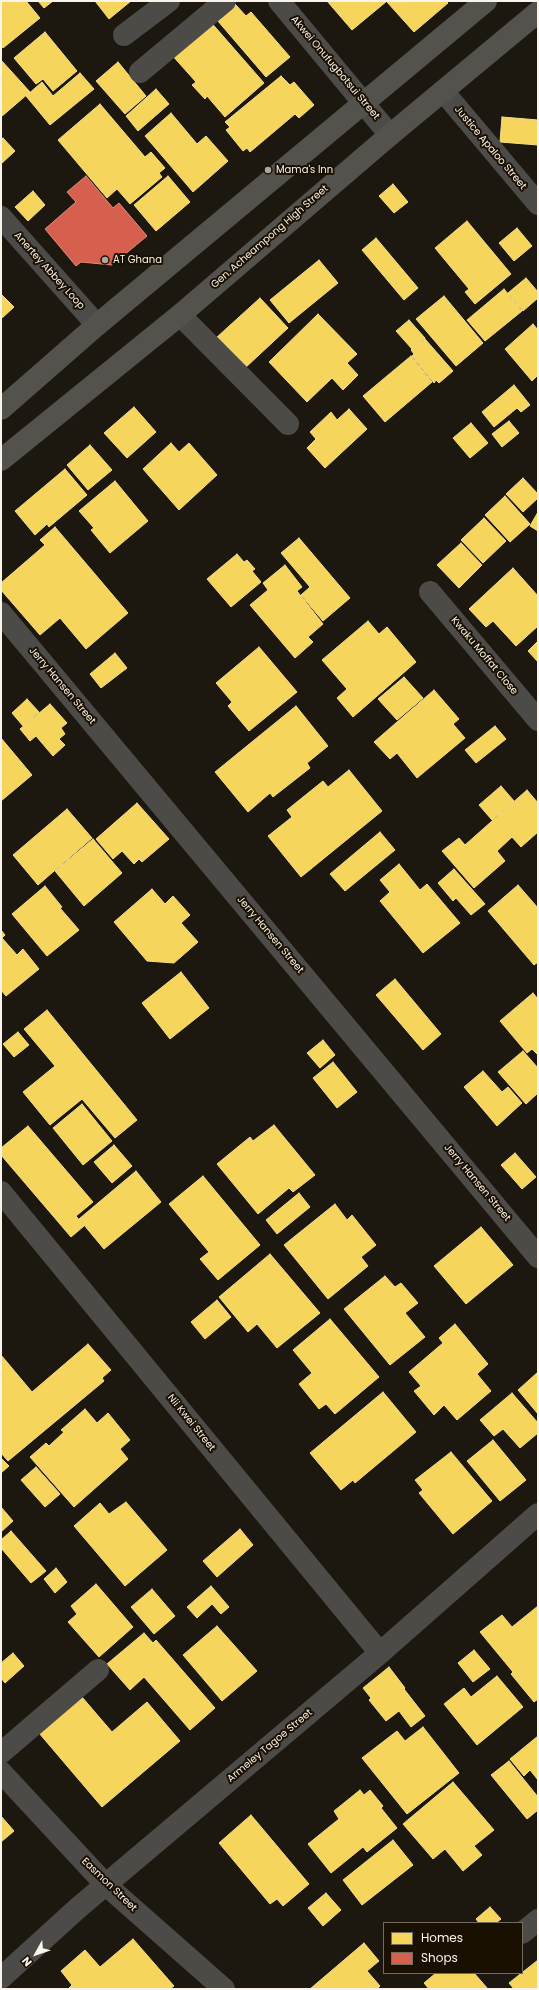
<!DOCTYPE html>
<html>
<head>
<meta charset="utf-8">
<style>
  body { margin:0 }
  #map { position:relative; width:539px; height:1990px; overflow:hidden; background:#1c180f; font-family:Poppins,sans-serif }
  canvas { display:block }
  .frame { position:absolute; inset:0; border:2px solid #fbf4ea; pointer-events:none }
  .legend { position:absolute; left:383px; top:1922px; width:140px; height:52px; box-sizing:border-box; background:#191002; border:1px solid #736b5f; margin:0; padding:5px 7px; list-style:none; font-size:12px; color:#fbf4ea }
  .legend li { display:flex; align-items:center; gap:8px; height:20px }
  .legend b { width:20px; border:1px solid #736b5f }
  .north { position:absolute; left:16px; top:1934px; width:40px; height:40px; -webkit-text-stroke:3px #191002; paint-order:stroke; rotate:230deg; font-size:11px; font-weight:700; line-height:16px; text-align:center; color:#fbf4ea }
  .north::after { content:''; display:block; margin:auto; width:14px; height:18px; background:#fbf4ea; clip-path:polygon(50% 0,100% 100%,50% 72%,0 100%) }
</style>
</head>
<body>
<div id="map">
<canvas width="539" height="1990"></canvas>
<div class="frame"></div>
<ul class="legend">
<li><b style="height:11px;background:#f6d55c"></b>Homes</li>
<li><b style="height:11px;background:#d6604d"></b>Shops</li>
</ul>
<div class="north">N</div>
</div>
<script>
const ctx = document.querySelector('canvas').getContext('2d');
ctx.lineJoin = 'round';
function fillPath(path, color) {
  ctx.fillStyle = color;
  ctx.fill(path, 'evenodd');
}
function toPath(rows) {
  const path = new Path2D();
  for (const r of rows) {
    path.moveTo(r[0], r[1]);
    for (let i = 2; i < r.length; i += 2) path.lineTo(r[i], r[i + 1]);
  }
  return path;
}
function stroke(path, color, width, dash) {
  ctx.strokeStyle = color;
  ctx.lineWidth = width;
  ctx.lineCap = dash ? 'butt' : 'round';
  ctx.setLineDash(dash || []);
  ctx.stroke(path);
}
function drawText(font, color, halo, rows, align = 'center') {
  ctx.font = font + ' Poppins,sans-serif';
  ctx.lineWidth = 4;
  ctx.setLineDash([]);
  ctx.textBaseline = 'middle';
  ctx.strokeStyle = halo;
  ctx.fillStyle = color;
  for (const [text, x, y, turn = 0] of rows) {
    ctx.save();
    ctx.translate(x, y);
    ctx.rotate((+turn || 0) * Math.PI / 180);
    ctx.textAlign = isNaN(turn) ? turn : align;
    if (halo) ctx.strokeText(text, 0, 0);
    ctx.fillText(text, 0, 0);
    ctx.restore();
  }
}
const homes = toPath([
  [1,1,26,1,40,18,3,48,1,45,1,1],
  [38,1,53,1,44,8,38,1],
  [95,1,131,1,109,19,95,1],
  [327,1,387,1,352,30,327,1],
  [446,1,448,3,414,32,387,2,446,1],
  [235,4,246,16,251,12,290,57,266,77,217,20,235,4],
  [209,20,264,83,225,117,207,96,205,99,192,85,196,82,171,54,209,20],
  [45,32,77,71,53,91,43,79,36,84,14,58,45,32],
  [1,60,30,92,1,117,1,60],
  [118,62,146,96,125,114,96,81,118,62],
  [80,73,94,89,50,125,26,96,42,82,53,96,80,73],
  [281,76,290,85,294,82,314,105,299,118,295,114,250,152,247,148,243,151,226,130,230,127,225,122,281,76],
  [156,89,169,104,138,131,126,116,156,89],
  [100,104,145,157,151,152,165,168,159,173,162,177,130,204,117,189,107,198,58,140,100,104],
  [171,113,197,144,206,136,228,161,193,192,145,136,171,113],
  [502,117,538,120,538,145,500,142,502,117],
  [3,138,15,151,1,164,1,140,3,138],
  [168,176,190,202,156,231,134,205,168,176],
  [393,184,408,202,394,213,379,196,393,184],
  [33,191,45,205,28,221,15,207,33,191],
  [467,221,511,274,475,304,465,292,469,289,435,248,467,221],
  [517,228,532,246,514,261,499,243,517,228],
  [376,238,418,288,404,300,362,250,376,238],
  [319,260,338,283,289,323,270,300,319,260],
  [526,278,538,292,538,298,523,311,508,293,526,278],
  [504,289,522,311,485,341,467,320,504,289],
  [1,294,14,307,1,319,1,294],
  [444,296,483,343,456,366,416,319,444,296],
  [260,298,288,328,245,368,216,338,260,298],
  [318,314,357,354,347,363,358,375,343,390,332,378,307,402,269,362,318,314],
  [409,320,425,338,412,349,396,331,409,320],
  [533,324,538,330,538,375,532,381,505,349,533,324],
  [425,339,453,371,439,383,436,380,434,383,412,356,414,354,411,350,425,339],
  [411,356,432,382,385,422,363,396,411,356],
  [514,385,530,405,521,412,517,408,494,427,482,412,514,385],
  [134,407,156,432,127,458,104,433,134,407],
  [349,409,367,429,325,468,307,448,316,439,310,432,331,412,337,420,349,409],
  [509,421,519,433,502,447,492,434,509,421],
  [471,423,488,443,470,458,453,438,471,423],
  [171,443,179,452,189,443,217,475,179,510,143,469,171,443],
  [90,445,112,470,88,490,67,465,90,445],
  [65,469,87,495,49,527,47,524,35,535,15,511,65,469],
  [523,478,538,494,538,498,523,512,506,494,523,478],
  [115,481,148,521,110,553,91,530,94,528,79,511,115,481],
  [505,496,530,524,510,542,485,515,505,496],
  [538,512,538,531,530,526,538,512],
  [484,518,506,541,483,563,461,540,484,518],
  [55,527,128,613,86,649,60,618,40,635,1,590,1,583,45,545,40,540,55,527],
  [299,538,350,598,323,621,301,595,310,587,281,553,299,538],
  [461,543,482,565,459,588,437,565,461,543],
  [237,554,244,562,247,560,255,569,252,571,261,582,231,607,207,579,237,554],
  [285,565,302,587,297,591,323,624,308,637,313,642,295,658,250,605,268,590,263,583,285,565],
  [513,568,538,596,538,626,516,646,493,621,486,627,469,609,513,568],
  [368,621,379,634,387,627,416,662,353,717,337,698,347,689,322,660,368,621],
  [538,641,538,662,528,651,538,641],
  [259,647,297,692,249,731,228,706,232,702,216,683,259,647],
  [115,653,127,668,101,688,90,674,115,653],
  [404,677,423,698,397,720,378,699,404,677],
  [434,690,459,719,453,724,465,738,417,778,397,753,390,759,374,742,434,690],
  [27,699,39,712,23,726,12,713,27,699],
  [50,704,67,723,61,728,65,734,59,739,65,745,53,756,36,736,30,741,20,729,50,704],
  [296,706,328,746,307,763,310,768,273,797,270,793,248,812,215,772,296,706],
  [495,726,506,739,476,763,465,750,495,726],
  [1,738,32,775,1,801,1,738],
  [349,770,382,811,301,877,268,836,292,817,287,810,323,781,328,787,349,770],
  [501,786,514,801,492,820,479,805,501,786],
  [527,790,538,803,538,832,521,847,512,837,497,851,505,861,474,888,442,851,459,838,465,845,527,790],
  [137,803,169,839,142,862,139,859,134,864,122,851,113,859,96,839,137,803],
  [67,809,92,838,38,885,13,855,67,809],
  [380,832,395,850,345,891,330,874,380,832],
  [93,839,122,873,84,906,55,871,93,839],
  [399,864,420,890,427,884,460,923,423,953,380,901,390,892,380,880,399,864],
  [454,869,485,904,471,915,456,898,453,901,438,883,454,869],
  [518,885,538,908,538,962,534,965,488,911,518,885],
  [45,886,62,907,60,908,79,930,47,956,12,914,45,886],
  [152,889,165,904,173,896,190,915,181,923,198,942,174,963,147,961,114,922,152,889],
  [1,930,5,935,2,938,17,955,23,949,39,969,6,996,1,990,1,930],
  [181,972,209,1008,170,1039,142,1003,181,972],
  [395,979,441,1034,423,1050,376,995,395,979],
  [533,993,538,999,538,1055,532,1049,527,1053,500,1021,533,993],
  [47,1010,137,1120,115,1138,82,1099,50,1125,23,1092,55,1066,24,1029,47,1010],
  [18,1032,29,1045,14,1057,3,1044,18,1032],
  [323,1040,335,1055,320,1068,307,1053,323,1040],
  [523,1051,538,1068,538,1093,526,1104,498,1072,523,1051],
  [333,1062,357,1092,337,1108,313,1078,333,1062],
  [483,1071,502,1092,508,1087,522,1103,497,1126,464,1087,483,1071],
  [82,1104,112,1141,83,1165,53,1128,82,1104],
  [274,1125,315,1175,293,1192,289,1188,258,1214,217,1164,250,1137,253,1141,274,1125],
  [28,1126,93,1202,76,1216,84,1226,71,1237,1,1155,1,1148,28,1126],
  [114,1145,132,1166,112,1183,94,1162,114,1145],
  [515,1153,536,1177,522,1189,501,1165,515,1153],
  [136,1171,161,1202,104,1249,79,1219,136,1171],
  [203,1176,260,1245,218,1280,200,1259,209,1252,169,1204,203,1176],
  [299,1193,310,1207,277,1234,266,1220,299,1193],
  [335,1204,347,1220,352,1215,376,1245,361,1257,368,1266,328,1299,284,1245,335,1204],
  [481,1227,513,1265,466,1304,434,1266,481,1227],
  [270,1254,320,1313,277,1348,257,1324,248,1332,219,1297,270,1254],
  [385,1276,395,1287,401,1283,418,1303,405,1313,425,1337,390,1365,344,1309,385,1276],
  [217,1300,231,1317,205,1339,191,1322,217,1300],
  [330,1319,379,1377,335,1414,326,1404,319,1409,299,1384,312,1373,293,1350,330,1319],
  [455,1324,488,1364,477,1374,491,1391,457,1420,444,1405,434,1415,414,1391,421,1386,409,1372,443,1343,439,1338,455,1324],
  [88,1344,111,1370,102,1378,104,1381,8,1461,1,1453,1,1355,32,1392,88,1344],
  [538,1372,538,1414,518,1390,538,1372],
  [383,1392,416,1432,355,1483,353,1480,341,1490,310,1453,383,1392],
  [512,1393,538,1423,538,1433,520,1448,503,1429,494,1436,480,1420,512,1393],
  [85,1409,97,1423,108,1413,130,1440,120,1449,128,1459,74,1507,30,1457,46,1443,49,1446,64,1432,61,1430,85,1409],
  [493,1440,526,1480,500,1501,467,1461,493,1440],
  [451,1452,492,1501,453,1534,419,1493,423,1490,415,1480,451,1452],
  [1,1458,9,1466,1,1473,1,1458],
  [36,1467,60,1494,45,1507,21,1480,36,1467],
  [126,1502,167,1550,125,1586,74,1526,100,1503,109,1514,126,1502],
  [1,1507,13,1521,1,1532,1,1507],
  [240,1529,253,1545,217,1577,203,1561,240,1529],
  [11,1531,46,1571,31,1583,1,1548,1,1540,11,1531],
  [56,1568,67,1582,55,1593,44,1579,56,1568],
  [96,1584,133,1627,99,1657,68,1622,77,1614,71,1606,96,1584],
  [211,1586,229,1607,221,1614,212,1604,197,1618,187,1607,211,1586],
  [152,1589,175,1616,154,1634,131,1607,152,1589],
  [538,1606,538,1699,534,1702,511,1674,513,1672,480,1632,502,1615,512,1627,538,1606],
  [217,1626,257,1671,222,1701,183,1655,217,1626],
  [144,1633,153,1643,156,1640,215,1708,190,1730,144,1677,130,1690,107,1664,144,1633],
  [474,1650,490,1669,473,1682,458,1663,474,1650],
  [13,1653,24,1666,5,1683,1,1678,1,1663,13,1653],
  [389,1667,405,1688,404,1689,425,1716,411,1727,399,1711,386,1721,369,1700,371,1698,363,1688,389,1667],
  [497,1676,523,1707,477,1745,444,1704,464,1688,471,1697,497,1676],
  [82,1697,112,1732,147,1702,180,1741,102,1807,39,1733,82,1697],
  [423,1727,459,1773,407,1814,362,1758,397,1731,405,1741,423,1727],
  [538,1736,538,1780,530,1770,524,1776,510,1759,538,1736],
  [509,1761,538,1797,538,1810,527,1819,491,1775,509,1761],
  [453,1782,494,1830,474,1846,482,1855,463,1871,445,1849,433,1859,403,1824,453,1782],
  [360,1790,364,1795,370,1790,383,1806,381,1808,397,1828,367,1852,363,1847,331,1873,308,1844,339,1819,334,1811,360,1790],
  [251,1815,309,1884,283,1906,277,1899,270,1904,219,1843,251,1815],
  [1,1816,14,1831,1,1842,1,1816],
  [393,1840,413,1865,362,1905,343,1880,393,1840],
  [326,1893,341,1910,323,1926,308,1908,326,1893],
  [490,1907,501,1919,496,1923,479,1923,476,1919,490,1907],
  [133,1939,174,1986,170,1989,68,1989,72,1985,61,1971,85,1950,100,1967,133,1939],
  [364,1943,379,1961,367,1971,380,1986,377,1989,310,1989,364,1943],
  [538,1960,538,1989,514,1989,509,1983,538,1960],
  [436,1973,474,1973,488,1989,429,1989,424,1983,436,1973]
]);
const shops = toPath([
  [86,176,113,208,119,203,147,236,112,265,81,262,76,266,45,229,76,202,67,192,86,176]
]);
const minor = toPath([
  [279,1,390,135],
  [124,35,169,1],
  [140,72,225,1],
  [443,91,538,204],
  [1,217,97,325],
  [180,315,288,424],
  [430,592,538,720],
  [1,613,538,1257],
  [1,1192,380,1653],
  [1,1753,98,1670],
  [1,1772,106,1885,224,1989],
  [522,1933,538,1920],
  [1,1978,78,1908,380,1653,538,1514]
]);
const major = toPath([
  [1,409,97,325,486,1],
  [1,460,180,315,390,135,538,12]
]);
const markers = [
  [268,170,4,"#ada79d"],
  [105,260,4,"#ada79d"]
];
const streetNames = [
  ["Akwei Onufugbotsui Street",335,68,50],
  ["Justice Apaloo Street",490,148,50],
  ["Gen. Acheampong High Street",270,237,-41],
  ["Anertey Abbey Loop",49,271,48],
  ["Kwaku Moffat Close",484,656,50],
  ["Jerry Hansen Street",62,686,50],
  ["Jerry Hansen Street",270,935,50],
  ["Jerry Hansen Street",477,1183,50],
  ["Nii Kwei Street",191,1423,51],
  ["Armeley Tagoe Street",270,1746,-40],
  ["Easmon Street",109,1885,44]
];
const poiNames = [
  ["Mama's Inn",276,170],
  ["AT Ghana",113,260]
];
fillPath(homes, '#f6d55c');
stroke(homes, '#f8de87', 1);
fillPath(shops, '#d6604d');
stroke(shops, '#e18c7c', 1);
stroke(minor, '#4d4b47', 22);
stroke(major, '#54524d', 22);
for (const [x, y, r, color] of markers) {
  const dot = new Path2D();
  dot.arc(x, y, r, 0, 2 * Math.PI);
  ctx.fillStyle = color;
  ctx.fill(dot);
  stroke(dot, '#191002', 1.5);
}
drawText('10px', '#fbf4ea', '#191002', streetNames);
drawText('10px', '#fbf4ea', '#191002', poiNames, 'left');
</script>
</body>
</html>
